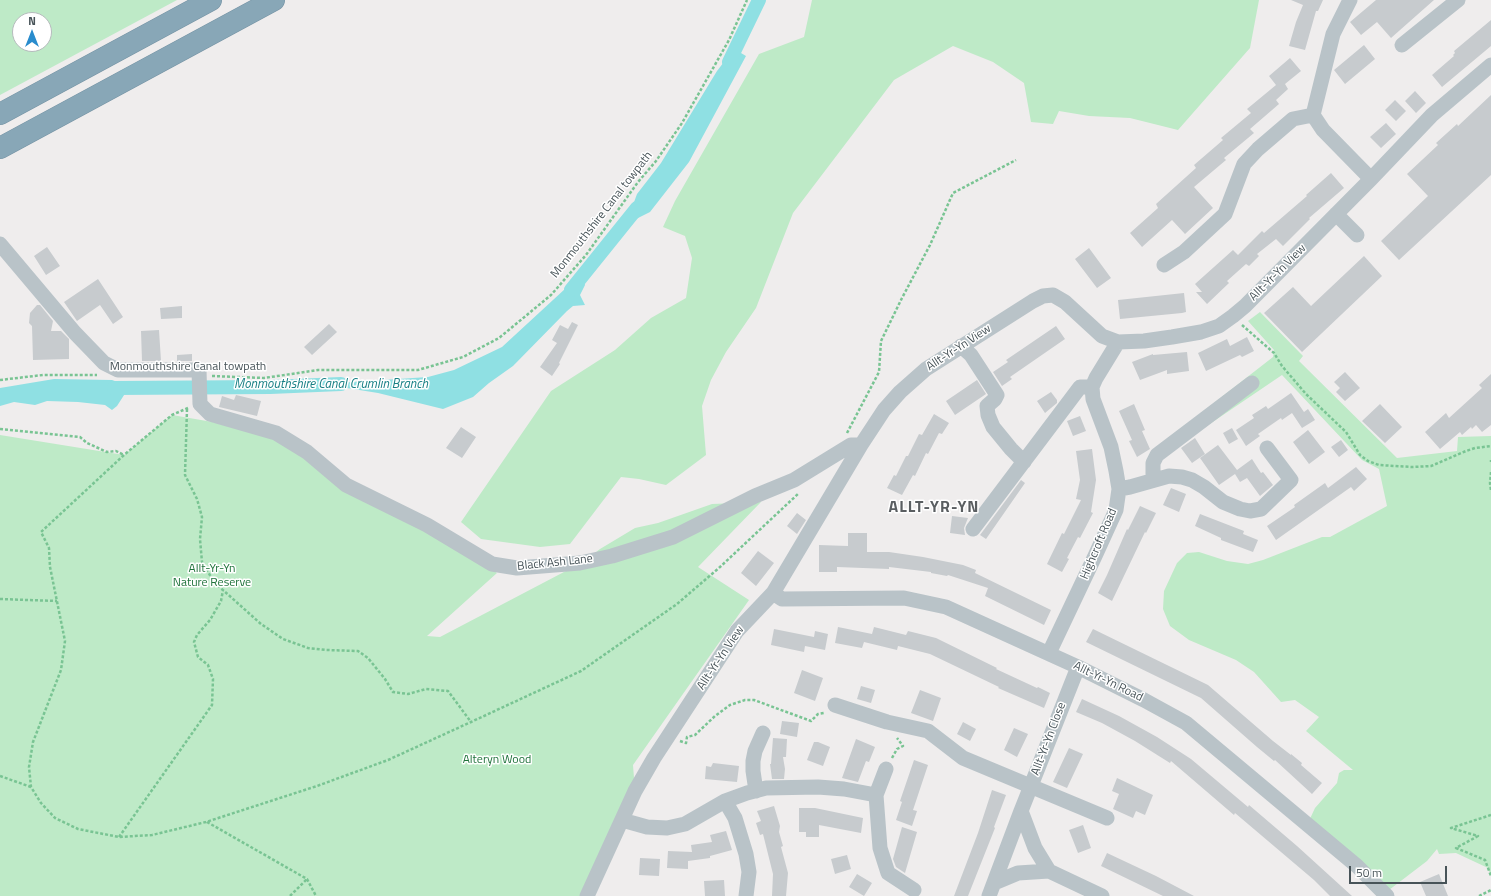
<!DOCTYPE html>
<html>
<head>
<meta charset="utf-8">
<style>
  body { margin:0 }
  #map { position:relative; width:1491px; height:896px; overflow:hidden; background:#efeded; font-family:"Titillium Web",sans-serif }
  canvas { display:block }
  .north { position:absolute; left:12px; top:12px; width:40px; height:40px; box-sizing:border-box; background:#fff; border:1px solid #b5babc; border-radius:50%; rotate:0deg; font-size:11px; font-weight:700; line-height:16px; text-align:center; color:#475358 }
  .north::after { content:''; display:block; margin:auto; width:14px; height:18px; background:#298ccd; clip-path:polygon(50% 0,100% 100%,50% 72%,0 100%) }
  .scale { position:absolute; left:1349px; top:866px; width:98px; height:18px; box-sizing:border-box; border:2px solid #475358; border-top:0; padding-left:5px; font-size:12px; line-height:14px; white-space:nowrap; color:#475358; -webkit-text-stroke:3px #fff; paint-order:stroke }
</style>
</head>
<body>
<div id="map">
<canvas width="1491" height="896"></canvas>
<div class="north">N</div>
<div class="scale">50 m</div>
</div>
<script>
const ctx = document.querySelector('canvas').getContext('2d');
ctx.lineJoin = 'round';
function fillPath(path, color) {
  ctx.fillStyle = color;
  ctx.fill(path, 'evenodd');
}
function toPath(rows) {
  const path = new Path2D();
  for (const r of rows) {
    path.moveTo(r[0], r[1]);
    for (let i = 2; i < r.length; i += 2) path.lineTo(r[i], r[i + 1]);
  }
  return path;
}
function stroke(path, color, width, dash) {
  ctx.strokeStyle = color;
  ctx.lineWidth = width;
  ctx.lineCap = dash ? 'butt' : 'round';
  ctx.setLineDash(dash || []);
  ctx.stroke(path);
}
function drawText(font, color, halo, rows, align = 'center') {
  ctx.font = font + ' "Titillium Web",sans-serif';
  ctx.lineWidth = 3;
  ctx.setLineDash([]);
  ctx.textBaseline = 'middle';
  ctx.strokeStyle = halo;
  ctx.fillStyle = color;
  for (const [text, x, y, turn = 0] of rows) {
    ctx.save();
    ctx.translate(x, y);
    ctx.rotate((+turn || 0) * Math.PI / 180);
    ctx.textAlign = isNaN(turn) ? turn : align;
    if (halo) ctx.strokeText(text, 0, 0);
    ctx.fillText(text, 0, 0);
    ctx.restore();
  }
}
const green = toPath([
  [0,0,177,0,0,95],
  [20,20,44,20,44,44,20,44],
  [812,0,1259,0,1250,48,1178,130,1130,118,1089,116,1059,111,1053,124,1031,122,1024,83,993,62,953,46,894,80,793,213,756,308,726,352,711,380,702,406,706,455,666,485,639,479,621,477,570,544,540,547,481,539,461,522,551,391,615,350,651,318,686,298,692,258,685,236,663,227,675,201,759,54,804,37],
  [1260,312,1303,356,1299,361,1397,458,1457,451,1458,437,1491,436,1491,876,1488,868,1456,853,1439,854,1437,849,1427,861,1389,890,1308,823,1315,808,1337,783,1339,773,1344,770,1353,770,1306,731,1319,717,1295,700,1281,702,1254,672,1236,660,1189,640,1170,626,1163,609,1164,591,1177,563,1187,553,1199,552,1227,561,1248,564,1263,560,1322,537,1330,537,1387,506,1379,469,1362,460,1282,375,1195,434,1187,424,1273,357,1274,350,1248,321],
  [172,415,276,433,346,485,427,525,497,573,427,636,440,637,583,562,600,549,635,528,658,523,712,504,761,502,698,567,749,600,633,765,635,791,587,896,0,896,0,435,124,455]
]);
const water = toPath([
  [737,45,741,53,746,56,689,162,650,212,626,224,637,194,661,163,717,71],
  [583,275,585,285,580,295,585,305,573,306,567,311,513,366,489,383,473,397,443,409,378,393,322,384,428,377,454,370,502,347,566,288],
  [54,379,112,380,134,388,126,392,117,406,112,410,105,405,78,402,47,401,35,405,14,402,0,406,0,388]
]);
const canal = toPath([
  [729,62,759,0],
  [571,290,637,208],
  [114,388,270,387,341,384]
]);
const building = toPath([
  [1291,0,1323,0,1318,11,1316,11,1305,50,1289,46,1296,22,1303,5],
  [1376,0,1434,0,1391,38,1377,22,1361,35,1350,22],
  [1491,20,1491,46,1442,87,1432,75,1454,56,1453,55,1455,53,1454,51],
  [1364,45,1375,59,1345,84,1334,70],
  [1290,58,1301,71,1285,84,1288,89,1276,100,1279,104,1250,129,1254,133,1224,158,1226,160,1194,187,1213,208,1185,234,1172,220,1142,247,1130,233,1158,208,1156,204,1196,168,1194,165,1223,140,1221,138,1251,113,1247,109,1276,85,1269,76],
  [1415,91,1426,103,1416,113,1405,101],
  [1491,95,1491,175,1399,260,1381,241,1428,196,1407,174,1438,145,1436,143,1457,124,1458,126],
  [1395,100,1406,111,1396,121,1385,110],
  [1386,123,1396,134,1381,148,1370,137],
  [1331,173,1344,188,1309,218,1310,219,1283,246,1276,239,1257,254,1259,256,1249,266,1246,264,1227,281,1229,283,1207,304,1196,292,1202,292,1195,284,1233,250,1238,255,1262,231,1264,233,1307,196,1306,195],
  [47,247,60,266,46,275,34,256],
  [1089,248,1111,278,1097,288,1075,259],
  [1364,256,1382,276,1302,352,1264,313,1293,287,1311,306],
  [98,279,123,317,113,324,100,305,77,321,64,302],
  [1184,293,1186,312,1182,313,1120,319,1118,300],
  [37,305,40,305,53,321,51,331,61,331,69,339,69,359,33,360,32,326,29,323,30,313],
  [182,306,182,318,161,319,160,308],
  [572,322,578,325,559,363,560,364,552,376,540,367,557,343,552,340,560,325,568,329],
  [329,324,337,332,312,355,304,347],
  [1056,326,1065,339,1010,377,1012,379,1002,386,993,372,1008,362,1006,360],
  [159,330,161,361,142,361,141,331],
  [1247,337,1254,351,1242,357,1240,355,1206,371,1198,353,1227,339,1230,346],
  [1187,352,1189,371,1167,374,1167,370,1140,380,1132,362,1153,354,1153,355],
  [192,354,192,361,177,361,177,355],
  [1345,372,1360,388,1345,401,1336,392,1340,388,1334,382],
  [1491,374,1491,425,1482,432,1476,425,1472,429,1471,427,1462,435,1460,432,1440,449,1425,432,1446,413,1449,418,1482,388,1479,385],
  [977,380,986,394,955,415,946,401],
  [1051,392,1057,400,1057,403,1045,413,1037,401],
  [1291,393,1304,412,1308,409,1315,420,1302,428,1292,413,1282,420,1281,418,1258,434,1260,436,1246,446,1236,430,1254,418,1252,415,1266,406,1268,409],
  [236,395,261,401,257,416,219,407,222,396,234,400],
  [1134,404,1145,430,1142,431,1150,449,1137,457,1129,441,1132,440,1119,411],
  [1380,404,1402,427,1385,443,1362,421],
  [934,414,949,423,942,434,939,433,928,454,926,453,915,476,913,475,902,495,887,488,894,475,896,476,906,456,908,456,919,434,922,435],
  [1080,416,1086,431,1073,436,1067,421],
  [461,427,476,437,462,458,446,448],
  [1232,428,1238,439,1229,444,1223,433],
  [1308,430,1325,452,1309,464,1293,442],
  [1195,438,1205,454,1192,463,1181,448],
  [1341,440,1348,450,1339,457,1331,447],
  [1218,445,1237,470,1252,459,1261,473,1263,472,1273,485,1260,496,1247,478,1240,482,1235,474,1219,485,1200,458],
  [1092,449,1096,480,1091,512,1093,513,1080,538,1078,537,1067,558,1069,559,1062,572,1047,564,1062,533,1064,534,1081,500,1076,499,1080,480,1076,451],
  [1356,467,1367,479,1354,491,1351,487,1276,540,1267,526,1295,507,1294,505,1325,483,1328,488],
  [1021,480,1025,483,986,539,980,535],
  [1171,488,1186,494,1179,512,1163,505],
  [1140,506,1156,513,1146,533,1145,532,1112,601,1098,593,1107,575,1127,529,1128,530],
  [797,513,806,520,797,534,787,526],
  [1200,514,1244,531,1243,534,1258,540,1253,552,1221,540,1221,538,1195,526],
  [952,516,968,518,964,528,965,535,950,533],
  [848,533,867,533,867,552,889,552,923,557,963,565,976,570,975,573,1051,610,1044,625,985,596,988,588,948,575,947,576,931,573,931,572,889,567,889,569,837,567,837,572,819,572,819,545,848,546],
  [758,551,774,563,756,586,741,573],
  [838,627,872,634,874,627,906,635,908,631,936,638,997,668,996,669,1037,688,1038,687,1050,693,1044,708,998,688,999,687,930,654,898,646,897,650,864,642,862,648,835,643],
  [774,629,814,637,815,631,828,634,825,650,805,646,804,652,771,645],
  [1093,629,1208,685,1273,741,1291,755,1291,754,1302,763,1301,765,1322,783,1312,794,1275,760,1274,761,1257,747,1201,698,1086,642],
  [802,670,823,678,815,701,794,693],
  [861,686,875,690,871,703,857,699],
  [920,690,941,698,933,721,911,713],
  [1082,699,1119,716,1157,737,1191,759,1248,807,1249,805,1297,846,1352,896,1330,896,1314,880,1235,813,1234,815,1171,761,1170,763,1135,741,1102,723,1076,712],
  [782,721,799,723,797,737,780,734],
  [963,722,976,729,970,741,957,734],
  [1014,728,1028,734,1017,757,1004,750],
  [773,738,787,739,786,757,783,757,785,769,784,779,772,779,770,764,771,764],
  [856,739,875,747,869,762,866,761,858,782,842,778],
  [814,742,818,742,830,747,823,766,807,760],
  [1069,748,1083,754,1067,788,1053,782],
  [914,760,928,765,913,810,917,811,912,826,896,820,902,802,900,801],
  [713,763,739,766,737,782,705,779,706,766,711,767],
  [1117,778,1153,795,1145,815,1136,811,1133,818,1113,809,1119,794,1112,791],
  [992,790,1006,795,994,827,995,828,968,896,954,896,978,833],
  [774,806,780,826,779,832,783,846,781,847,788,873,786,896,772,896,773,874,763,834,760,835,756,823,761,821,757,811],
  [799,808,815,808,863,818,861,833,819,825,819,837,806,837,806,832,799,832],
  [1083,825,1091,848,1078,853,1069,830],
  [902,827,917,832,905,873,896,867,893,859],
  [726,831,732,850,710,856,710,858,688,861,688,869,667,868,668,851,692,852,691,845,712,842,710,835],
  [1107,853,1156,876,1194,896,1163,896,1101,866],
  [847,855,851,869,835,874,831,859],
  [640,858,660,859,659,876,639,875],
  [857,874,872,883,864,896,849,887],
  [1439,874,1448,896,1426,896,1420,882],
  [724,880,725,896,705,896,704,881]
]);
const path = toPath([
  [1242,325,1274,353,1282,366,1306,394,1346,432,1360,455,1368,461,1379,465,1412,467,1431,466,1466,451,1475,448,1491,446],
  [212,376,264,378,318,370,418,370,463,357,499,338,551,295,586,255,638,182,656,161,682,123,729,40,747,0],
  [0,380,43,375,97,375],
  [188,408,172,415,124,455,41,532,49,548,50,567,65,641,61,670,33,742,29,767,31,787,41,803,55,818,78,829,119,837,152,835,206,822,317,786,388,760,471,722,581,671,677,604,720,567,799,493],
  [187,409,185,475,197,499,202,517,200,539,202,562,214,582,261,624,283,639,308,648,326,650,358,651,368,658,385,679,393,692,408,694,426,689,448,691,471,722],
  [0,429,80,437,87,443,107,452,116,451,124,455],
  [847,433,879,372,881,341,902,298,930,245,953,193,1016,160],
  [1491,460,1491,462],
  [1491,472,1490,483,1491,491],
  [0,599,57,601],
  [680,741,686,743,687,737,695,735,715,716,730,705,745,700,754,700,811,721,818,714,824,713],
  [892,758,897,749,903,746,897,738],
  [0,776,31,787],
  [1491,815,1451,828,1478,836,1456,848,1485,860,1491,876],
  [207,822,307,879,316,896],
  [119,837,212,705,213,679,208,665,198,657,194,642,197,635,210,620,221,601,223,590],
  [290,896,307,879],
  [1479,896,1491,890]
]);
const minor = toPath([
  [1350,0,1333,34,1313,115,1323,130,1371,179],
  [1402,45,1458,0],
  [1336,214,1357,235],
  [0,244,75,333,104,363,118,370,199,370,200,404,210,414,276,433,307,452,346,485,427,525,492,564,517,568,580,563,612,556,673,537,755,496,794,480,851,445,861,445],
  [1164,265,1184,252,1225,214,1244,164,1258,149,1293,119,1313,115],
  [961,346,971,355,997,395,995,399,987,406,988,415,993,427,1011,449,1024,462],
  [1153,480,1153,463,1157,455,1252,383],
  [1119,489,1130,487,1169,476,1182,477,1192,480,1204,487,1223,502,1240,509,1250,511,1261,509,1291,480,1267,448],
  [973,529,1080,387,1092,387],
  [773,593,782,599,904,598,946,607,1078,667,1144,700,1186,723,1357,866,1387,896],
  [1049,653,1095,556,1116,510,1119,489,1116,471,1111,447,1093,399,1092,387,1096,378,1118,342],
  [835,705,887,722,928,731,963,758,1107,818],
  [756,791,753,771,753,761,755,751,763,733],
  [876,795,886,769],
  [725,801,735,818,746,854,749,872,746,896],
  [622,820,647,827,667,828,685,824,725,801,747,793,766,788,818,787,844,789,876,795,880,848,888,873,914,890],
  [1049,871,1035,848,1021,811,1078,667],
  [994,883,1018,873,1049,871,1102,896],
  [587,896,635,791,654,758,737,631,773,593,861,445,884,410,900,392,926,369,1033,301,1043,296,1053,295,1065,302,1102,336,1118,342,1144,341,1172,337,1201,332,1219,326,1233,316,1245,306,1371,179,1432,115,1491,65],
  [989,896,1021,811]
]);
const highway = toPath([
  [0,114,211,0],
  [0,148,274,0]
]);
const streetNames = [
  ["Monmouthshire Canal towpath",602,215,-52],
  ["Allt-Yr-Yn View",1278,273,-45],
  ["Allt-Yr-Yn View",959,348,-33],
  ["Monmouthshire Canal towpath",188,367],
  ["Highcroft Road",1099,544,-67],
  ["Black Ash Lane",555,563,-6],
  ["Allt-Yr-Yn View",721,658,-56],
  ["Allt-Yr-Yn Road",1108,682,26],
  ["Allt-Yr-Yn Close",1049,739,-69]
];
const parkNames = [
  ["Allt-Yr-Yn",212,569],
  ["Nature Reserve",212,583],
  ["Alteryn Wood",497,760]
];
const waterNames = [
  ["Monmouthshire Canal Crumlin Branch",331,385]
];
const districtNames = [
  ["ALLT-YR-YN",934,508]
];
fillPath(green, '#beeac7');
fillPath(water, '#8fe0e3');
stroke(canal, '#8fe0e3', 14);
fillPath(building, '#c7cbce');
stroke(highway, '#7492a3', 22);
stroke(path, '#79c493', 2.5, [3, 2]);
stroke(minor, '#b9c3c8', 15);
stroke(highway, '#88a7b7', 21);
drawText('12px', '#475358', '#fff', streetNames);
drawText('12px', '#1f723a', '#fff', parkNames);
drawText('italic 13px', '#188085', '#fff', waterNames);
ctx.letterSpacing = '1px';
drawText('bold 16px', '#5a5e61', '#fff', districtNames);
ctx.letterSpacing = '0px';
</script>
</body>
</html>
